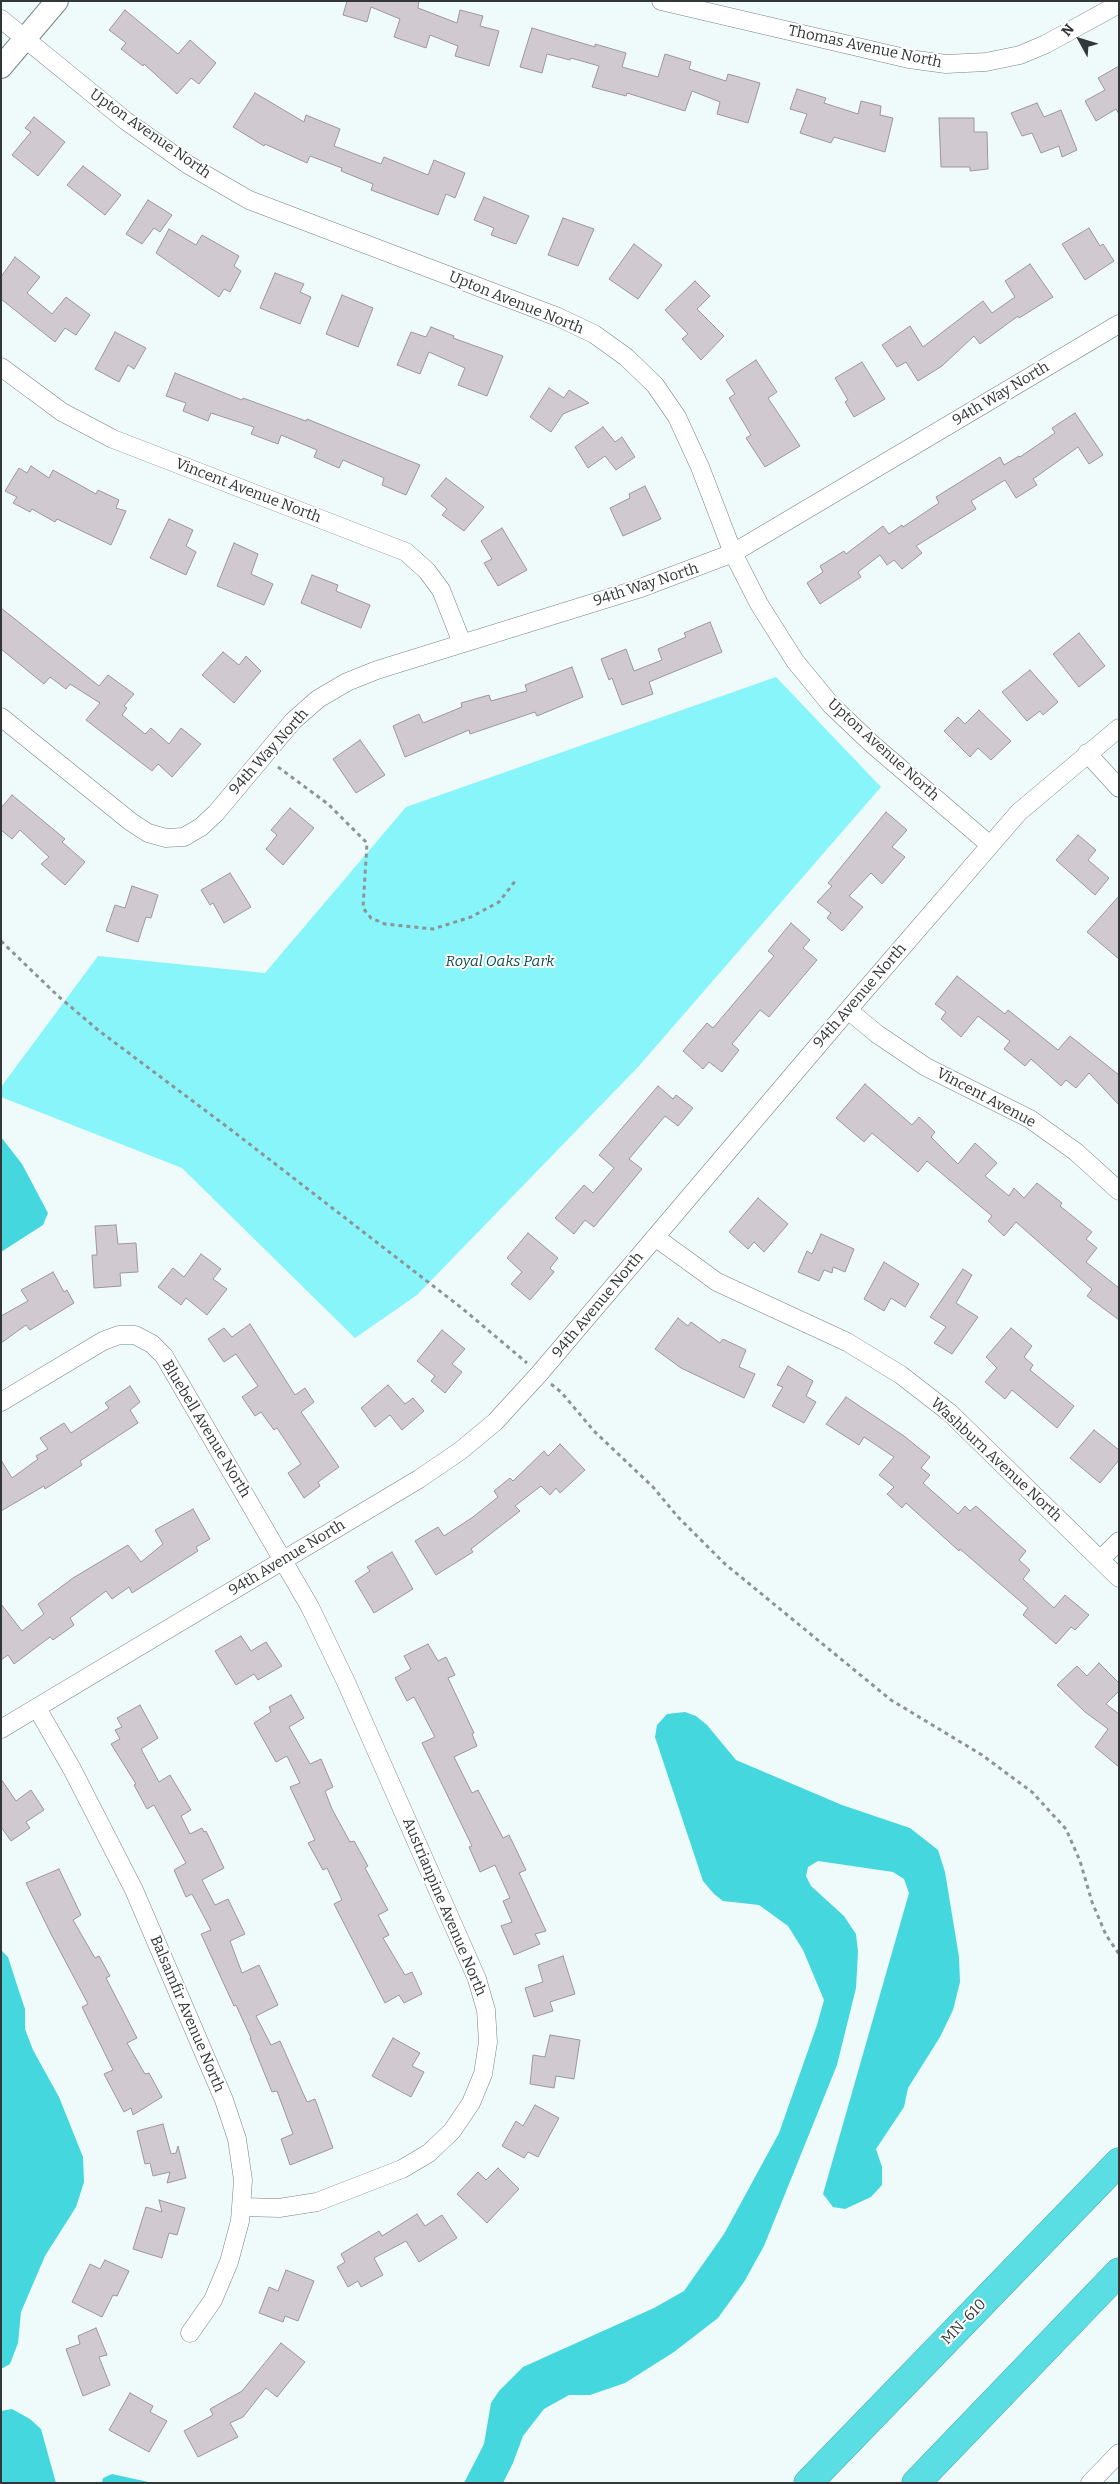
<!DOCTYPE html>
<html>
<head>
<meta charset="utf-8">
<style>
  body { margin:0 }
  #map { position:relative; width:1120px; height:2484px; overflow:hidden; background:#effafa; font-family:Bitter,serif }
  canvas { display:block }
  .frame { position:absolute; inset:0; border:2px solid #323737; pointer-events:none }
  .north { position:absolute; left:1055px; top:15px; width:50px; height:50px; -webkit-text-stroke:4px #fff; paint-order:stroke; rotate:309deg; font-size:14px; font-weight:700; line-height:20px; text-align:center; color:#323737 }
  .north::after { content:''; display:block; margin:auto; width:18px; height:22px; background:#323737; clip-path:polygon(50% 0,100% 100%,50% 72%,0 100%) }
</style>
</head>
<body>
<div id="map">
<canvas width="1120" height="2484"></canvas>
<div class="frame"></div>
<div class="north">N</div>
</div>
<script>
const ctx = document.querySelector('canvas').getContext('2d');
ctx.lineJoin = 'round';
function fillPath(path, color) {
  ctx.fillStyle = color;
  ctx.fill(path, 'evenodd');
}
function toPath(rows) {
  const path = new Path2D();
  for (const r of rows) {
    path.moveTo(r[0], r[1]);
    for (let i = 2; i < r.length; i += 2) path.lineTo(r[i], r[i + 1]);
  }
  return path;
}
function stroke(path, color, width, dash) {
  ctx.strokeStyle = color;
  ctx.lineWidth = width;
  ctx.lineCap = dash ? 'butt' : 'round';
  ctx.setLineDash(dash || []);
  ctx.stroke(path);
}
function drawText(font, color, halo, rows, align = 'center') {
  ctx.font = font + ' Bitter,serif';
  ctx.lineWidth = 4;
  ctx.setLineDash([]);
  ctx.textBaseline = 'middle';
  ctx.strokeStyle = halo;
  ctx.fillStyle = color;
  for (const [text, x, y, turn = 0] of rows) {
    ctx.save();
    ctx.translate(x, y);
    ctx.rotate((+turn || 0) * Math.PI / 180);
    ctx.textAlign = isNaN(turn) ? turn : align;
    if (halo) ctx.strokeText(text, 0, 0);
    ctx.fillText(text, 0, 0);
    ctx.restore();
  }
}
const green = toPath([
  [776,677,881,787,638,1067,417,1295,355,1338,182,1168,1,1097,1,1087,98,956,265,973,406,807]
]);
const water = toPath([
  [1,1137,22,1164,48,1213,43,1225,1,1252],
  [685,1712,696,1716,707,1725,736,1760,842,1805,910,1828,938,1850,945,1872,959,1957,960,1982,953,2010,940,2037,908,2088,904,2107,876,2149,882,2167,882,2185,871,2197,845,2209,833,2207,823,2194,909,1893,904,1879,893,1872,818,1861,808,1867,806,1876,811,1886,844,1916,856,1934,858,1952,856,1988,837,2065,764,2246,744,2282,718,2318,674,2352,625,2383,590,2395,569,2395,544,2409,523,2436,513,2463,503,2483,464,2483,484,2444,491,2403,499,2391,523,2367,654,2308,684,2291,724,2234,779,2133,817,2025,824,2000,803,1950,788,1926,759,1905,723,1901,714,1894,703,1881,655,1737,657,1725,667,1714],
  [1,1950,8,1957,17,1985,25,2009,25,2029,33,2050,59,2097,83,2157,84,2182,76,2207,45,2256,21,2312,18,2343,10,2364,1,2369],
  [12,2409,30,2419,41,2429,56,2483,1,2483,1,2411],
  [112,2474,153,2483,102,2483,103,2478]
]);
const building = toPath([
  [347,1,419,1,418,8,457,23,460,10,483,16,480,26,499,31,489,66,455,56,458,46,430,35,426,48,394,37,400,19,371,7,367,22,343,15,347,1],
  [125,10,178,54,190,40,216,63,199,84,191,78,177,94,144,64,143,66,121,49,126,43,109,30,125,10],
  [532,28,595,47,595,44,626,53,622,67,658,77,665,54,691,62,689,69,726,81,728,74,760,83,748,123,717,114,720,102,692,91,685,111,627,93,626,96,592,87,599,66,571,58,570,60,547,54,542,73,520,67,532,28],
  [1119,66,1119,114,1116,109,1096,121,1085,101,1105,90,1098,78,1119,66],
  [797,89,826,98,824,103,858,114,861,101,881,106,880,115,893,118,885,152,834,137,831,143,800,133,807,114,790,109,797,89],
  [255,93,304,122,306,115,340,129,334,146,381,164,384,157,428,175,434,160,465,173,455,198,446,194,438,215,371,190,373,184,341,171,342,168,310,156,307,163,265,144,264,146,233,127,255,93],
  [1037,103,1044,117,1061,110,1077,150,1062,157,1059,146,1041,153,1032,133,1022,136,1011,113,1037,103],
  [34,117,65,142,38,176,12,155,31,132,25,128,34,117],
  [939,118,974,118,974,132,987,132,988,169,970,171,970,167,941,167,939,118],
  [83,166,121,195,105,215,67,185,83,166],
  [484,197,529,216,516,244,491,235,494,228,474,220,484,197],
  [148,200,172,215,160,232,154,228,142,244,126,234,148,200],
  [563,218,594,229,578,266,548,255,563,218],
  [1089,228,1100,246,1103,244,1114,261,1085,280,1062,244,1089,228],
  [169,229,196,245,202,235,239,256,234,266,241,271,230,292,224,289,219,297,156,253,169,229],
  [634,244,662,265,638,299,609,279,634,244],
  [15,257,40,277,27,293,52,314,66,297,90,315,76,335,65,328,55,342,1,299,1,277,15,257],
  [1030,264,1053,297,1019,318,1018,316,980,344,974,336,942,366,918,381,906,362,897,367,882,345,910,326,923,347,983,301,992,313,1015,297,1005,281,1030,264],
  [275,273,304,284,300,292,311,297,300,324,260,308,275,273],
  [695,281,710,296,697,309,724,336,701,360,682,339,688,334,665,310,695,281],
  [342,295,373,308,358,347,326,334,342,295],
  [431,327,454,336,453,338,503,356,487,396,458,385,465,368,429,352,420,374,397,365,411,332,426,337,431,327],
  [115,332,146,348,134,369,128,365,119,382,95,369,115,332],
  [756,360,777,392,768,398,800,446,765,467,746,438,751,435,729,398,735,394,726,380,756,360],
  [862,362,885,399,854,417,845,402,848,400,835,378,862,362],
  [175,373,242,400,243,398,306,421,307,419,420,465,406,495,382,485,384,478,343,460,339,468,314,457,317,450,281,435,278,444,251,434,254,427,211,413,208,421,183,411,186,403,166,396,175,373],
  [549,388,564,398,569,390,589,403,563,414,551,432,530,417,549,388],
  [1075,413,1103,455,1089,464,1078,447,1033,479,1037,485,1016,498,1005,480,971,501,976,509,916,546,922,553,902,569,894,560,887,565,880,555,858,572,861,577,820,604,807,583,823,572,820,566,844,551,846,554,883,526,889,534,902,525,903,527,939,503,936,497,1000,457,1004,465,1019,456,1020,457,1055,433,1052,428,1075,413],
  [603,427,615,442,622,437,635,457,616,470,605,456,588,468,575,447,603,427],
  [31,466,49,478,53,470,96,494,98,490,119,500,116,508,126,511,111,545,57,519,55,522,32,509,30,512,13,503,17,497,5,491,19,468,27,473,31,466],
  [446,478,484,507,464,531,442,515,447,509,431,496,446,478],
  [645,486,661,519,623,536,610,508,630,498,629,494,645,486],
  [169,519,193,530,186,546,196,552,186,575,150,558,169,519],
  [502,528,527,570,498,586,484,563,492,559,481,541,502,528],
  [234,543,258,554,251,574,273,584,264,605,217,586,234,543],
  [312,575,338,585,336,591,370,605,361,628,301,603,312,575],
  [1,608,99,686,108,675,134,694,124,706,127,708,122,715,145,734,151,728,169,744,181,728,201,744,172,777,158,764,152,771,86,720,100,703,70,684,66,689,50,677,44,684,1,649,1,608],
  [710,622,722,652,649,682,653,694,622,705,612,678,609,680,601,659,626,649,634,671,662,660,658,649,686,637,684,633,710,622],
  [1079,633,1105,666,1079,687,1053,654,1079,633],
  [223,652,239,665,246,656,261,671,234,703,202,675,223,652],
  [572,667,583,697,537,716,535,712,470,734,469,730,405,757,393,726,419,714,423,723,462,707,461,703,489,695,491,701,527,691,525,685,572,667],
  [1030,670,1058,702,1043,715,1040,711,1027,721,1002,692,1030,670],
  [979,710,1011,741,991,760,978,748,970,757,944,731,958,717,965,724,979,710],
  [360,740,385,775,356,793,333,759,360,740],
  [12,795,65,839,62,842,85,862,65,885,41,864,49,857,20,830,12,839,1,830,1,808,12,795],
  [290,808,314,828,283,865,266,849,277,835,271,830,290,808],
  [886,812,907,830,892,847,905,857,882,884,871,873,849,896,863,907,842,931,827,918,831,913,817,902,832,886,828,883,886,812],
  [1078,835,1096,850,1088,860,1109,878,1095,895,1056,860,1078,835],
  [230,873,251,907,224,923,213,903,210,905,201,890,230,873],
  [132,886,158,895,151,918,146,917,138,942,106,931,115,905,125,908,132,886],
  [1119,896,1119,959,1087,932,1119,896],
  [791,923,810,940,803,948,817,960,769,1017,760,1010,732,1044,739,1050,722,1072,709,1062,703,1069,683,1051,707,1023,713,1028,774,956,768,951,791,923],
  [957,976,1005,1014,1008,1010,1058,1050,1070,1036,1119,1075,1119,1105,1089,1073,1076,1088,1066,1080,1061,1086,1031,1059,1025,1066,1004,1049,1010,1041,978,1016,961,1037,941,1019,946,1012,935,1004,957,976],
  [865,1084,912,1125,919,1117,935,1132,931,1137,958,1164,975,1143,997,1163,985,1176,1009,1196,1014,1188,1024,1198,1037,1183,1062,1203,1060,1206,1092,1232,1086,1239,1097,1248,1086,1262,1119,1288,1119,1320,1087,1296,1092,1289,1016,1222,1004,1236,988,1221,992,1216,927,1161,918,1172,872,1133,864,1142,836,1118,865,1084],
  [658,1086,673,1099,676,1095,693,1108,678,1126,665,1116,629,1159,642,1169,594,1227,585,1220,574,1234,555,1218,584,1185,593,1193,614,1168,599,1155,658,1086],
  [758,1198,788,1224,764,1252,754,1242,748,1249,729,1232,758,1198],
  [116,1225,118,1244,136,1243,138,1272,120,1273,121,1286,94,1288,92,1255,97,1255,95,1226,116,1225],
  [528,1233,558,1258,550,1268,554,1272,530,1300,511,1284,522,1272,507,1258,528,1233],
  [821,1234,854,1249,845,1272,833,1267,832,1273,824,1270,819,1281,798,1272,807,1251,812,1254,821,1234],
  [201,1254,221,1269,213,1279,227,1289,207,1315,186,1298,181,1305,158,1287,173,1268,184,1277,201,1254],
  [884,1262,919,1284,905,1307,891,1298,884,1311,864,1299,884,1262],
  [963,1269,972,1275,956,1303,978,1317,952,1354,934,1343,946,1327,930,1317,963,1269],
  [53,1272,64,1292,67,1290,74,1303,30,1330,26,1325,1,1343,1,1316,28,1301,21,1290,53,1272],
  [678,1318,688,1326,691,1322,720,1343,723,1339,746,1350,739,1367,755,1374,744,1398,681,1368,655,1349,678,1318],
  [250,1324,295,1395,305,1388,314,1402,301,1412,339,1467,318,1482,320,1486,304,1498,288,1473,301,1464,277,1428,274,1430,261,1412,255,1416,242,1397,258,1386,236,1354,224,1362,208,1339,224,1328,232,1337,250,1324],
  [1011,1328,1032,1346,1024,1357,1033,1365,1030,1370,1074,1406,1057,1428,1012,1390,1005,1399,985,1382,997,1368,986,1357,1011,1328],
  [442,1330,465,1349,452,1364,462,1372,445,1393,431,1381,435,1376,417,1361,442,1330],
  [788,1366,813,1381,806,1396,816,1402,804,1423,772,1406,783,1387,777,1385,788,1366],
  [388,1385,405,1404,413,1398,424,1411,402,1430,390,1415,375,1427,361,1408,388,1385],
  [130,1386,140,1402,130,1410,138,1423,80,1461,82,1465,45,1489,44,1486,1,1511,1,1460,12,1478,38,1459,36,1456,48,1449,40,1438,64,1423,71,1433,109,1408,105,1403,130,1386],
  [846,1397,904,1436,930,1457,921,1468,930,1475,923,1483,958,1514,965,1506,970,1511,976,1506,1026,1551,1019,1560,1030,1570,1023,1579,1054,1608,1065,1595,1089,1615,1075,1630,1071,1627,1056,1644,1023,1615,1028,1608,960,1549,959,1551,906,1503,902,1508,887,1494,894,1487,879,1475,894,1457,864,1437,859,1445,826,1424,846,1397],
  [1094,1430,1119,1450,1119,1460,1100,1483,1070,1458,1094,1430],
  [560,1444,585,1470,560,1493,556,1488,550,1495,541,1486,515,1506,520,1511,471,1549,473,1552,436,1575,415,1541,438,1527,444,1536,473,1517,498,1497,494,1491,510,1478,513,1481,544,1451,548,1456,560,1444],
  [193,1509,210,1539,196,1547,198,1551,132,1593,129,1587,112,1599,106,1591,70,1618,74,1625,53,1640,50,1637,14,1664,8,1655,1,1660,1,1604,22,1631,44,1614,38,1604,73,1578,128,1545,141,1562,163,1544,155,1530,193,1509],
  [392,1552,413,1589,374,1613,355,1581,370,1571,367,1567,392,1552],
  [241,1636,251,1651,266,1642,282,1666,258,1680,254,1674,236,1685,215,1651,241,1636],
  [428,1644,438,1661,446,1657,455,1675,448,1678,474,1733,472,1734,477,1746,454,1757,472,1793,478,1790,503,1838,509,1835,526,1870,519,1873,546,1931,535,1934,540,1944,514,1955,501,1926,512,1922,503,1901,510,1898,495,1865,480,1872,469,1847,472,1846,422,1743,435,1737,414,1697,407,1701,395,1678,411,1669,404,1656,428,1644],
  [1099,1663,1119,1683,1119,1691,1106,1704,1119,1714,1119,1767,1095,1747,1108,1729,1085,1712,1057,1685,1077,1666,1087,1676,1099,1663],
  [291,1695,304,1718,289,1727,310,1764,321,1759,333,1787,325,1791,332,1809,350,1842,354,1841,368,1866,365,1868,388,1910,378,1915,389,1935,383,1938,405,1975,412,1972,422,1994,404,2003,399,1995,385,2003,334,1904,342,1900,327,1868,323,1870,308,1843,315,1840,290,1787,300,1783,287,1756,276,1762,254,1723,271,1712,269,1707,291,1695],
  [140,1705,158,1738,141,1749,159,1782,170,1775,191,1810,181,1816,190,1834,202,1828,204,1832,206,1831,224,1868,202,1880,215,1905,228,1899,245,1934,230,1941,242,1973,259,1965,278,2005,256,2016,271,2045,280,2041,307,2102,315,2099,333,2148,290,2165,281,2139,293,2134,277,2091,272,2092,250,2038,251,2038,236,2005,234,2006,201,1934,211,1930,192,1894,186,1897,174,1870,186,1863,154,1805,147,1809,134,1785,136,1784,111,1744,120,1739,115,1730,122,1727,117,1718,140,1705],
  [1,1779,16,1801,31,1790,44,1810,26,1822,30,1828,11,1841,1,1827,1,1779],
  [59,1869,81,1915,73,1920,95,1958,99,1956,110,1976,106,1978,137,2038,127,2043,145,2074,149,2073,162,2097,133,2115,131,2108,124,2112,104,2074,113,2070,82,2007,88,2004,51,1934,26,1883,59,1869],
  [563,1956,575,1994,550,2002,553,2011,534,2017,525,1988,543,1982,538,1965,563,1956],
  [550,2035,580,2040,574,2079,556,2076,554,2088,530,2084,533,2055,545,2057,550,2035],
  [393,2038,420,2053,412,2066,424,2072,411,2097,372,2076,393,2038],
  [535,2105,559,2118,538,2157,528,2152,524,2158,502,2146,516,2121,523,2126,535,2105],
  [163,2124,171,2154,176,2153,178,2146,186,2178,167,2183,170,2172,153,2176,150,2163,145,2164,137,2131,163,2124],
  [498,2168,519,2189,487,2223,457,2194,478,2172,486,2180,498,2168],
  [159,2200,185,2208,177,2235,169,2233,162,2258,133,2249,146,2207,162,2212,159,2200],
  [417,2214,425,2226,442,2215,457,2238,419,2262,406,2241,374,2258,383,2275,361,2287,358,2281,348,2287,337,2267,345,2262,341,2254,379,2231,382,2236,417,2214],
  [105,2260,129,2271,117,2296,113,2295,102,2317,72,2302,90,2264,100,2269,105,2260],
  [286,2270,314,2281,298,2321,285,2316,283,2322,259,2313,269,2287,278,2291,286,2270],
  [96,2328,107,2355,99,2357,110,2385,83,2396,66,2349,80,2344,78,2336,96,2328],
  [281,2343,305,2362,277,2397,266,2388,243,2417,230,2423,238,2437,198,2457,184,2431,213,2415,210,2409,242,2391,281,2343],
  [130,2393,153,2406,150,2412,167,2421,149,2452,109,2430,130,2393]
]);
const path = toPath([
  [278,767,328,804,367,843,363,908,371,918,385,924,433,929,471,917,499,902,516,880],
  [1,941,58,996,98,1030,230,1129,463,1309,527,1363],
  [551,1384,561,1392,594,1431,653,1487,678,1517,725,1564,891,1700,982,1755,1032,1792,1066,1829,1080,1861,1092,1902,1106,1935,1119,1954]
]);
const minor = toPath([
  [661,1,909,59,946,64,986,62,1020,55,1046,44,1119,4],
  [1,19,126,121,187,164,249,200,558,317,594,334,626,357,655,385,677,417,700,467,733,553,759,604,795,661,831,705,872,744,990,845],
  [1,367,62,412,113,439,406,552,427,571,441,590,462,643],
  [1,717,131,822,148,833,166,838,184,837,201,827,216,813,293,721,318,699,347,682,377,670,638,589,733,553,1119,324],
  [1087,753,1119,788],
  [848,1010,877,1034,926,1067,1030,1119,1076,1152,1119,1191],
  [655,1237,717,1282,847,1342,901,1375,950,1413,1119,1578],
  [1,1402,103,1341,119,1335,135,1335,152,1344,164,1356,310,1607,346,1682,477,1979,486,2010,488,2042,483,2074,471,2103,452,2131,429,2153,402,2169,317,2202,279,2208,242,2207],
  [1101,1559,1119,1541],
  [37,1708,72,1769,134,1890,224,2100,237,2139,243,2180,240,2221,229,2262,213,2300,190,2333],
  [1,1729,419,1479,460,1451,495,1422,539,1374,848,1010,1019,812,1119,728],
  [1090,2483,1119,2453]
]);
const tertiary = toPath([
  [1,67,57,1]
]);
const motorway = toPath([
  [808,2483,1119,2162],
  [916,2483,1119,2272]
]);
const streetNames = [
  ["Thomas Avenue North",865,47,12],
  ["Upton Avenue North",150,134,35],
  ["Upton Avenue North",516,303,22],
  ["94th Way North",1001,394,-31],
  ["Vincent Avenue North",248,491,21],
  ["94th Way North",646,585,-18],
  ["Upton Avenue North",883,750,42],
  ["94th Way North",269,752,-48],
  ["94th Avenue North",860,996,-49],
  ["Vincent Avenue",986,1098,28],
  ["94th Avenue North",598,1305,-50],
  ["Bluebell Avenue North",206,1429,59],
  ["Washburn Avenue North",996,1460,43],
  ["94th Avenue North",287,1558,-31],
  ["Austrianpine Avenue North",444,1907,67],
  ["Balsamfir Avenue North",187,2014,67],
  ["MN-610",964,2322,-46]
];
const parkNames = [
  ["Royal Oaks Park",500,962]
];
fillPath(green, '#88f5fa');
fillPath(water, '#44d8de');
fillPath(building, '#d1c9d0');
stroke(building, '#9e969d', 1);
stroke(minor, '#798383', 19);
stroke(tertiary, '#798383', 24);
stroke(motorway, '#4ca4a7', 29);
stroke(path, '#8c9494', 3, [4, 4]);
stroke(minor, '#fff', 18);
stroke(tertiary, '#fff', 22);
stroke(motorway, '#5adee4', 28);
drawText('15px', '#323737', '#fff', streetNames);
drawText('italic 15px', '#0f4f51', '#fff', parkNames);
</script>
</body>
</html>
